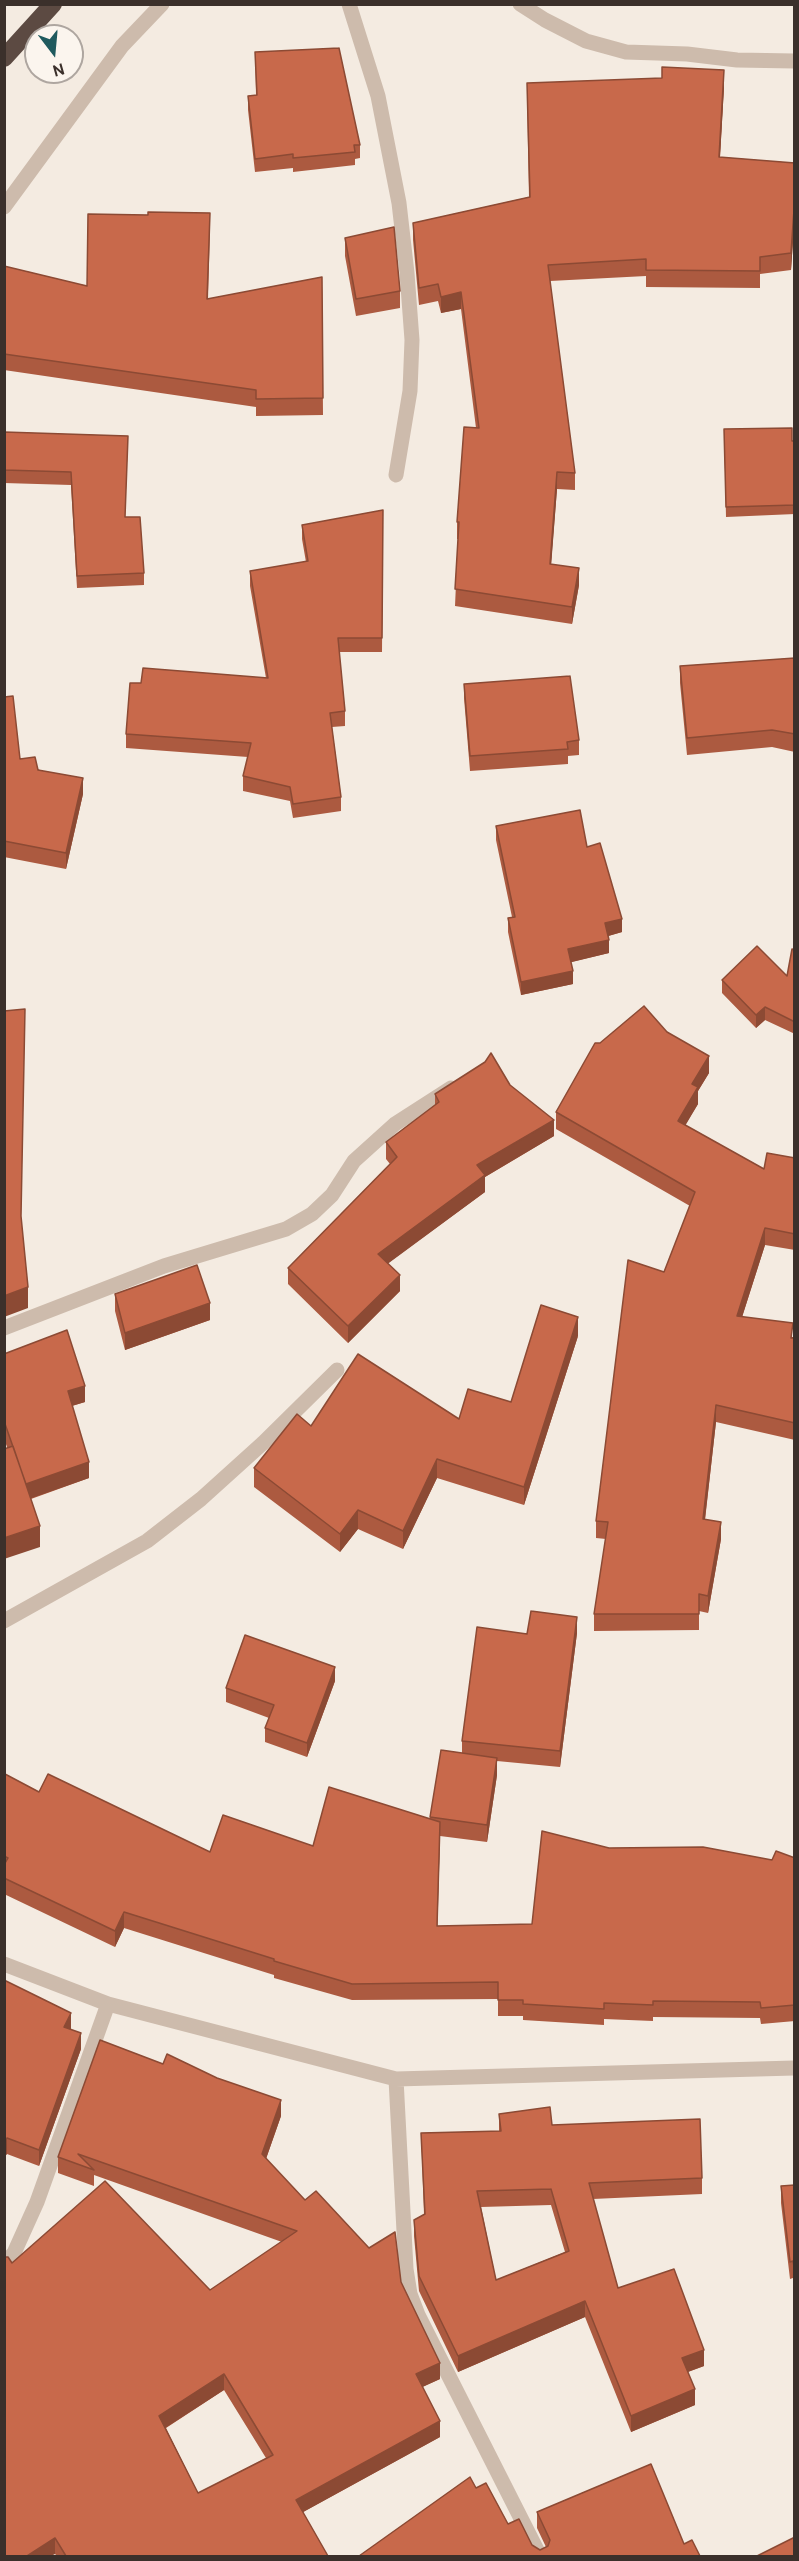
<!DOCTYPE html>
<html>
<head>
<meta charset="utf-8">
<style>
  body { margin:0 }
  #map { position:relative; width:799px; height:2561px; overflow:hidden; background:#f4ebe1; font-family:Cabin,sans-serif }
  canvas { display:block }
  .frame { position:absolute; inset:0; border:6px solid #3b302b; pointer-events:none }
  .north { position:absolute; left:24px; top:24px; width:60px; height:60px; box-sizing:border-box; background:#fbf5ee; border:2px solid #aea6a0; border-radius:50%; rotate:164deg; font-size:16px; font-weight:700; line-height:24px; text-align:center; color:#3b302b }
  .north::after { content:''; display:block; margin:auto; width:21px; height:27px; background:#1f5a5e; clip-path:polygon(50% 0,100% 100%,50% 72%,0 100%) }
</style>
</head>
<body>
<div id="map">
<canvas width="799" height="2561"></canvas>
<div class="frame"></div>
<div class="north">N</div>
</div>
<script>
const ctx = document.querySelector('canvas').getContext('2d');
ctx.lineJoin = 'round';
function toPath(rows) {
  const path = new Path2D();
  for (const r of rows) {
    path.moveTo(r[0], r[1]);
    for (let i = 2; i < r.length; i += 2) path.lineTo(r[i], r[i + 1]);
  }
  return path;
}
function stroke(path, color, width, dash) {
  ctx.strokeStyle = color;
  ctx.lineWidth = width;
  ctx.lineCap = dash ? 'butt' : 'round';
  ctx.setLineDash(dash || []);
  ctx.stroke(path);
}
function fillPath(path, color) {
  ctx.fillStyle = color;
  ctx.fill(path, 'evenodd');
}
const street = toPath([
  [349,4,378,96,399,203,407,273,412,340,410,391,396,475],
  [520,4,545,20,586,41,626,52,687,54,737,60,794,61],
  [4,207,122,46,162,4],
  [4,1328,164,1266,286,1229,312,1214,332,1195,354,1161,395,1124,451,1088],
  [4,1621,147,1541,201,1499,263,1443,337,1370],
  [4,1964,108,2004,396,2079,794,2068],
  [396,2079,406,2269,410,2294,418,2315,540,2556],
  [4,2264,14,2253,37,2202,108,2004]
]);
const highway = toPath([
  [4,58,53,4]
]);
const wall = toPath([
  [255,52,360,145,360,158,355,159,355,165,293,172,293,168,255,172,248,110,248,96,256,95],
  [724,87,720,157,795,163,795,212,791,270,760,274,760,288,646,287,646,276,550,281,575,473,575,490,557,489,551,564,579,585,572,624,455,606,458,539,457,539,457,522,476,428,461,309,441,313,438,301,419,305,413,240,413,223,529,197,527,99],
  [210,230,208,299,322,277,323,415,256,416,256,407,4,370,4,266,87,286],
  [345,238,400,291,400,308,356,316,345,256],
  [724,429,795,441,795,514,726,517],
  [4,432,128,436,125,517,144,573,144,585,77,588,71,485,4,483],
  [383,510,382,652,339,652,345,711,345,726,332,727,341,797,341,811,293,818,290,801,243,791,243,776,248,757,126,748,126,734,141,683,266,678,250,586,250,571,306,562,302,539,302,525],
  [795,658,795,752,772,747,687,755,680,683,680,666],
  [464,684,579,740,579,755,568,756,568,764,470,771,464,698],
  [4,697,20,759,83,794,66,869,4,857],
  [496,826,587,847,622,932,608,936,609,953,571,962,573,984,521,995,508,932,508,918,512,917,496,840],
  [795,950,795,1034,765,1020,756,1028,722,993,722,980,787,976],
  [667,1032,709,1073,698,1091,698,1104,685,1125,764,1169,795,1158,795,1250,765,1245,742,1317,795,1338,795,1440,716,1422,705,1520,721,1539,708,1613,699,1611,699,1630,594,1631,594,1614,606,1539,596,1538,596,1521,664,1272,690,1206,556,1129,556,1112,600,1043],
  [510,1085,554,1136,485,1177,485,1192,388,1263,400,1291,348,1343,288,1284,288,1268,390,1164,386,1159,386,1142,435,1105,435,1094],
  [115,1294,210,1320,125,1350,115,1311],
  [578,1336,524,1505,437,1478,403,1549,358,1529,340,1552,254,1487,254,1468,311,1426,459,1419,511,1402],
  [4,1354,85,1402,72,1406,89,1478,31,1499,40,1547,4,1438],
  [577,1633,560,1767,497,1761,497,1775,487,1842,440,1836,437,1926,532,1924,609,1848,772,1860,795,1858,795,2021,761,2024,760,2018,653,2017,653,2021,604,2019,604,2025,523,2020,523,2016,498,2016,498,1999,352,2000,274,1978,274,1975,124,1928,115,1947,4,1894,4,1776,39,1792,210,1852,313,1846,430,1818,441,1750,462,1753,462,1741,527,1634],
  [335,1681,307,1757,265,1742,265,1728,269,1718,226,1702,226,1688],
  [4,1980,71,2029,81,2049,39,2166,7,2154,4,2157],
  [499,2114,552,2125,702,2178,702,2194,593,2199,618,2288,704,2366,688,2372,695,2405,631,2432,585,2317,458,2372,419,2291,414,2236,414,2220,424,2214,421,2133,499,2131],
  [551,2205,565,2252,496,2280,481,2207],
  [281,2116,266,2159,305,2200,369,2248,401,2282,440,2379,422,2387,440,2437,303,2512,328,2556,57,2556,55,2554,12,2263,210,2290,282,2242,94,2175,94,2186,58,2173,58,2157],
  [224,2390,266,2458,198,2493,166,2428],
  [795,2185,795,2288,793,2278,790,2279,781,2203,781,2186],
  [651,2464,684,2544,692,2540,700,2556,359,2556,470,2477,476,2488,486,2483,508,2524,519,2519,532,2545,540,2550,546,2547,537,2528,537,2512]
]);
const shadedWall = toPath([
  [724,70,724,87,719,174,719,157],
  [795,195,795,212,791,270,791,253],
  [461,292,461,309,441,313,441,297],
  [557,472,557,489,550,580,550,564],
  [579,568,579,585,572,624,572,607],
  [83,778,83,794,66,869,66,853],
  [622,919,622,932,605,937,605,923],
  [609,940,609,953,568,963,568,949],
  [573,971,573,984,521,995,521,982],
  [765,1007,765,1020,756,1028,756,1015],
  [709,1056,709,1073,698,1091,698,1104,678,1138,678,1121,692,1084],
  [554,1120,554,1136,485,1177,485,1192,378,1271,378,1254,477,1165],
  [765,1228,765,1245,737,1333,737,1316],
  [400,1275,400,1291,348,1343,348,1326],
  [28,1287,28,1308,4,1317,4,1296],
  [210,1303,210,1320,125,1350,125,1333],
  [578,1317,578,1336,524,1505,524,1487],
  [85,1386,85,1402,68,1407,68,1391],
  [716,1405,716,1422,703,1536,703,1519],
  [437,1459,437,1478,403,1549,403,1531],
  [89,1462,89,1478,26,1500,26,1484],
  [358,1510,358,1529,340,1552,340,1534],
  [721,1522,721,1539,708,1613,708,1596],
  [40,1526,40,1547,4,1559,4,1538],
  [577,1617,577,1633,560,1767,560,1751],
  [335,1667,335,1681,307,1757,307,1743],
  [497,1758,497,1775,487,1842,487,1825],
  [440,1822,440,1838,437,1942,437,1926],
  [124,1912,124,1928,115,1947,115,1931],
  [71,2013,71,2029,64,2043,64,2027],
  [81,2033,81,2049,39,2166,39,2150],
  [281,2100,281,2116,262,2170,262,2154],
  [7,2138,7,2154,4,2157,4,2141],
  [585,2301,585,2317,458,2372,458,2356],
  [704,2350,704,2366,682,2374,682,2358],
  [440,2363,440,2379,416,2390,416,2374],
  [224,2374,224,2390,159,2432,159,2416],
  [695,2389,695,2405,631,2432,631,2416],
  [440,2421,440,2437,296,2516,296,2500],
  [55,2538,55,2554,51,2556,27,2556]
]);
const building = toPath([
  [339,48,360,145,354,145,355,152,293,158,293,154,255,159,248,96,257,95,255,52,339,48],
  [662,67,724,70,719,157,795,163,795,195,791,253,760,257,760,271,646,270,646,259,548,265,575,473,557,472,550,564,579,568,572,607,455,589,459,522,457,522,464,427,479,428,461,292,441,297,438,284,419,288,413,223,530,197,527,83,662,78,662,67],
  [148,212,210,213,207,299,322,277,323,398,256,399,256,390,4,354,4,266,87,286,88,214,148,215,148,212],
  [394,227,400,291,356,299,345,238,394,227],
  [792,428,792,441,795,441,795,505,726,507,724,429,792,428],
  [4,432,128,436,125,517,140,517,144,573,77,576,71,472,4,470,4,432],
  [383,510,382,638,338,638,345,711,330,713,341,797,293,804,290,787,243,776,251,743,126,734,130,683,141,683,143,668,268,678,250,571,308,561,302,525,383,510],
  [795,658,795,734,772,730,687,738,680,666,795,658],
  [570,676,579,740,567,742,568,749,470,756,464,684,570,676],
  [13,696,20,759,35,757,38,770,83,778,66,853,4,841,4,697,13,696],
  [580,810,587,847,600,843,622,919,605,923,609,940,568,949,573,971,521,982,508,918,515,917,496,826,580,810],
  [757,946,787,976,792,949,795,950,795,1022,765,1007,756,1015,722,980,757,946],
  [644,1006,667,1032,709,1056,692,1084,698,1087,678,1121,764,1169,767,1153,795,1158,795,1234,765,1228,737,1316,793,1323,791,1338,795,1338,795,1423,716,1405,703,1519,721,1522,708,1596,699,1594,699,1614,594,1614,608,1522,596,1521,628,1260,664,1272,695,1192,556,1112,595,1043,600,1043,644,1006],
  [25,1009,21,1216,28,1287,4,1296,4,1011,25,1009],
  [491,1053,510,1085,554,1120,477,1165,485,1175,378,1254,400,1275,348,1326,288,1268,397,1157,386,1142,439,1102,435,1094,485,1062,491,1053],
  [197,1265,210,1303,125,1333,115,1294,197,1265],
  [541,1305,578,1317,524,1487,437,1459,403,1531,358,1510,340,1534,254,1468,297,1414,311,1426,358,1354,459,1419,468,1389,511,1402,541,1305],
  [67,1330,85,1386,68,1391,89,1462,26,1484,4,1421,4,1354,67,1330],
  [13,1446,40,1526,4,1538,4,1449,13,1446],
  [531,1611,577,1617,560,1751,462,1741,477,1627,527,1634,531,1611],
  [245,1635,335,1667,307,1743,265,1728,274,1705,226,1688,245,1635],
  [441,1750,497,1758,487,1825,430,1817,441,1750],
  [5,1774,39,1792,48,1774,210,1852,223,1815,313,1846,329,1787,440,1822,437,1926,532,1924,542,1831,609,1848,703,1847,772,1860,776,1851,795,1858,795,2005,761,2008,760,2002,653,2001,653,2005,604,2003,604,2009,523,2004,523,2000,498,2000,498,1982,352,1984,274,1961,274,1959,124,1912,115,1931,4,1878,4,1865,8,1858,4,1856,5,1774],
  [4,1980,71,2013,64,2027,81,2033,39,2150,7,2138,4,2141,4,1980],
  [100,2040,163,2064,167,2054,217,2078,281,2100,262,2154,305,2200,316,2191,369,2248,395,2232,401,2282,440,2363,416,2374,440,2421,296,2500,328,2556,66,2556,55,2538,27,2556,4,2556,4,2257,8,2257,12,2263,105,2181,210,2290,297,2231,78,2154,94,2170,58,2157,100,2040],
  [224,2374,273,2455,198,2493,159,2416,224,2374],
  [550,2107,552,2125,700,2119,702,2178,589,2183,618,2288,674,2269,704,2350,682,2358,695,2389,631,2416,585,2301,458,2356,419,2276,414,2220,425,2214,421,2133,501,2131,499,2114,550,2107],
  [551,2189,569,2251,496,2280,477,2191,551,2189],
  [795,2185,795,2271,793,2261,790,2262,781,2186,795,2185],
  [651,2464,684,2544,692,2540,700,2556,359,2556,470,2477,476,2488,486,2483,508,2524,519,2519,532,2545,540,2550,548,2546,550,2540,537,2512,651,2464],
  [795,2537,795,2556,757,2556,795,2537]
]);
stroke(street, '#cdbbac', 15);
stroke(highway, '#5c4a42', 18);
fillPath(wall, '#ac5a40');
fillPath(shadedWall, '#8c4a34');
fillPath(building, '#c8694b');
stroke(building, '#8c4a34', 1.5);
</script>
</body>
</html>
